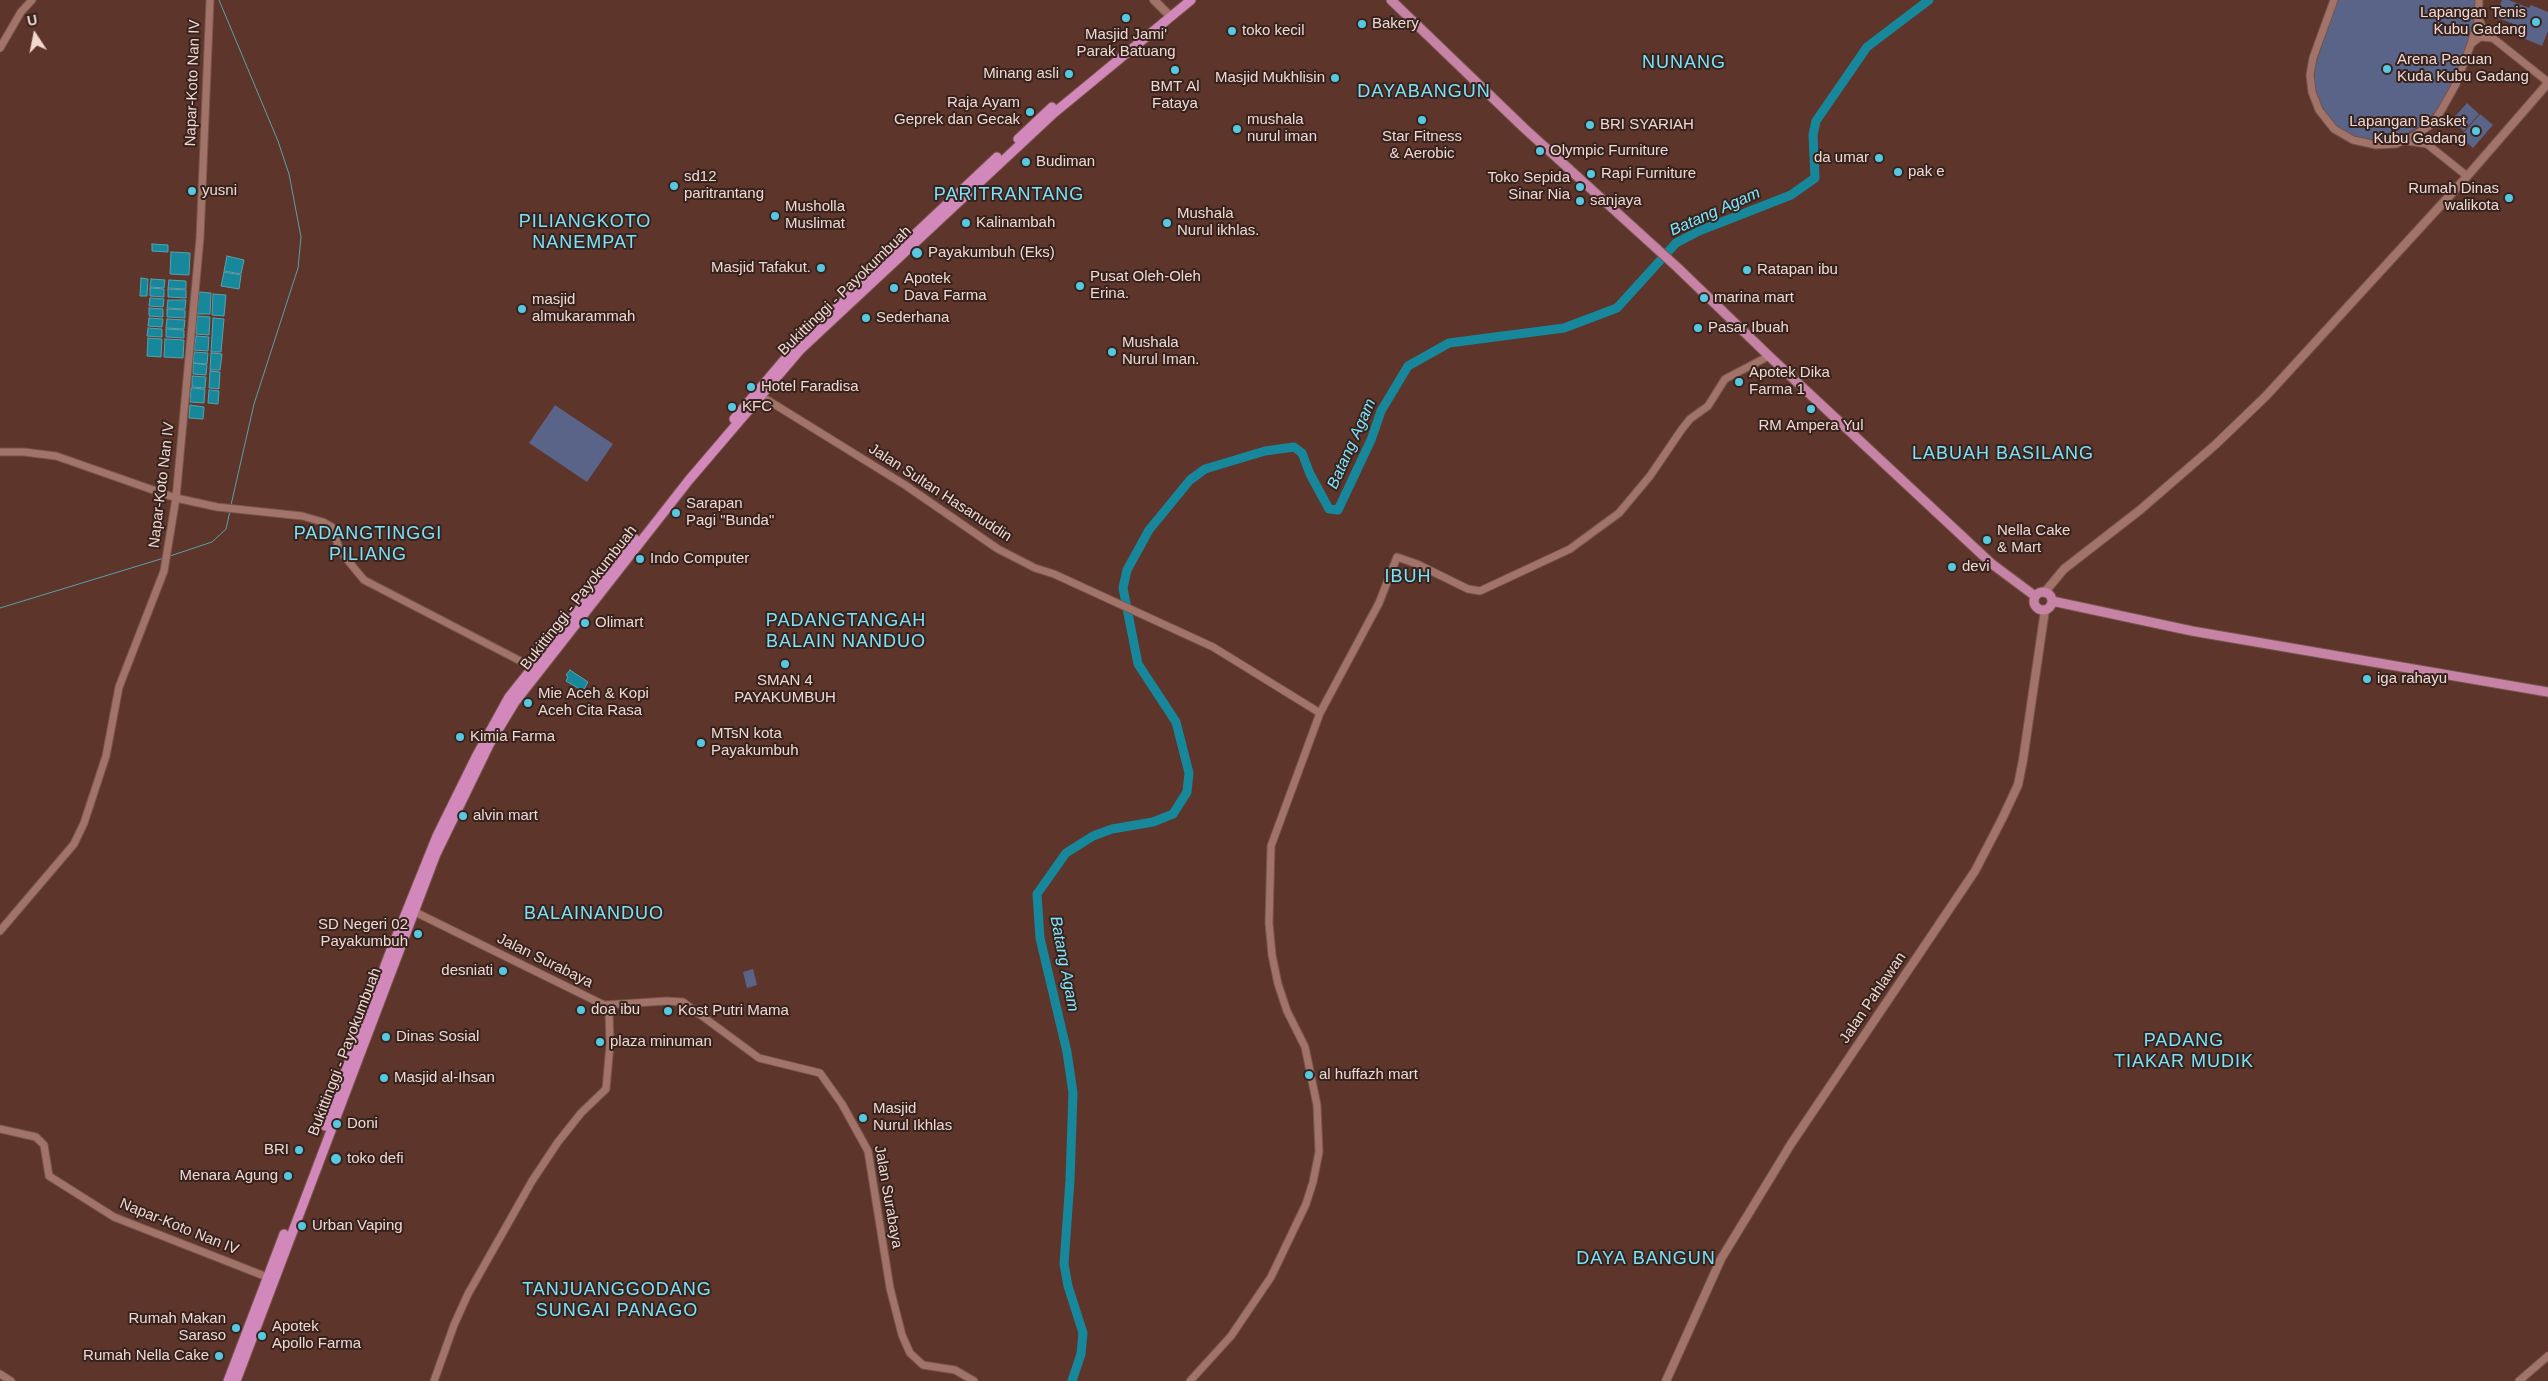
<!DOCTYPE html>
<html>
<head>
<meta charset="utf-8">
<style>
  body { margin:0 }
  #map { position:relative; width:2548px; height:1381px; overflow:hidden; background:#5e352b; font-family:Helvetica,sans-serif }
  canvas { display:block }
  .north { position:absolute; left:10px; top:10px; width:50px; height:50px; -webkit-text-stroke:4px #36231e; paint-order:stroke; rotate:349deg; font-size:14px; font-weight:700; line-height:20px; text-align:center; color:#f3d8d1 }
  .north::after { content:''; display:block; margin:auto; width:18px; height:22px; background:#f3d8d1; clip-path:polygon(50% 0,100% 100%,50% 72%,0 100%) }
</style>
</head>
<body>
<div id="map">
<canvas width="2548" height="1381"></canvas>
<div class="north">U</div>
</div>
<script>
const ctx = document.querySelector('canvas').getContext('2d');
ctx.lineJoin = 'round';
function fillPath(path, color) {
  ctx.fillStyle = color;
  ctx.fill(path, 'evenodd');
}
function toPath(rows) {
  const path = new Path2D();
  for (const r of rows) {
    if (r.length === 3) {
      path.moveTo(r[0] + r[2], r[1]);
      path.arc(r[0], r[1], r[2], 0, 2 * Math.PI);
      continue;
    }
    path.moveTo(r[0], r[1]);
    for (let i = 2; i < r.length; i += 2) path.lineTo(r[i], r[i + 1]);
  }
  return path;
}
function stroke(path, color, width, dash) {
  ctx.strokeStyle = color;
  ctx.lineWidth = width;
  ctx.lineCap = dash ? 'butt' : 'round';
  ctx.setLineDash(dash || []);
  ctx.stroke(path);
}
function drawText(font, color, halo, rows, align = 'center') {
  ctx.font = font + ' Helvetica,sans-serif';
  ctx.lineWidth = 4;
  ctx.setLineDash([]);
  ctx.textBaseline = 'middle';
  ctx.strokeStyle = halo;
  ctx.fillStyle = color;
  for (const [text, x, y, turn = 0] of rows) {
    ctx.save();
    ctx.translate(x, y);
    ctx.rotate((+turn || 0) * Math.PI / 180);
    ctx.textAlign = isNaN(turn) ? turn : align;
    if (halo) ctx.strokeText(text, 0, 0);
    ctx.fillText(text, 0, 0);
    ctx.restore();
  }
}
const green = toPath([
  [2337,0,2477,0,2476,18,2469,42,2443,103,2425,123,2402,137,2381,141,2353,136,2336,127,2320,104,2314,86,2315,66],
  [2502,0,2509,0,2529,8,2531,5,2548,12,2548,31,2542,46,2518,36,2522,27,2495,17],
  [2467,103,2479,114,2464,131,2451,121],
  [2480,114,2493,125,2473,148,2460,137],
  [555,405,613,444,587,482,529,443],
  [753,969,757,985,747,988,743,972]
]);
const water = toPath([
  [152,244,168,245,168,252,152,251,152,244],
  [171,252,190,253,189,275,170,274,171,252],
  [227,256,244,260,241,274,224,271,227,256],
  [224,272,241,275,239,289,221,286,224,272],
  [141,278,148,279,147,296,140,296,141,278],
  [151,279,165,280,164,288,150,287,151,279],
  [169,280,186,281,186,289,168,288,169,280],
  [150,288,164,289,164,297,150,296,150,288],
  [168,289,186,290,186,298,168,297,168,289],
  [199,292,211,293,210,314,197,314,199,292],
  [213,294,226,295,224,316,212,315,213,294],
  [150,298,164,299,163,307,149,306,150,298],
  [168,300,186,300,185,309,167,308,168,300],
  [149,308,163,309,163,317,149,316,149,308],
  [167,309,185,310,185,318,167,317,167,309],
  [197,316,210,317,209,335,196,334,197,316],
  [149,318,163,319,162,327,148,326,149,318],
  [213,318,224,319,221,352,211,352,213,318],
  [167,319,185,320,184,329,166,328,167,319],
  [148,328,162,329,162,337,147,336,148,328],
  [166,329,184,330,184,338,166,337,166,329],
  [196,336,209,337,208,351,194,350,196,336],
  [148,338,162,339,161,357,147,356,148,338],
  [165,339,184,340,183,358,164,357,165,339],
  [194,352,208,353,207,364,193,363,194,352],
  [211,353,222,354,220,370,210,370,211,353],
  [193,363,207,365,206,375,193,374,193,363],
  [210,371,220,372,219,389,209,388,210,371],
  [192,376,206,377,205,388,192,387,192,376],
  [191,388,205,389,204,403,190,402,191,388],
  [209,390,219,391,218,404,208,403,209,390],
  [190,405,204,407,203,419,189,418,190,405],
  [570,670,588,682,583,691,566,681,568,677,566,675,570,670]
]);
const stream = toPath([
  [219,0,278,141,289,174,301,237,298,268,254,404,231,505],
  [170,556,212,542,226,529,230,511],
  [0,608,164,558]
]);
const river = toPath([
  [1072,1381,1081,1354,1083,1333,1068,1286,1064,1264,1070,1180,1073,1093,1067,1052,1040,938,1037,894,1066,853,1093,836,1112,829,1153,822,1173,814,1187,792,1189,773,1176,722,1138,664,1123,588,1127,570,1149,530,1190,480,1205,469,1265,451,1294,447,1302,453,1310,474,1329,509,1338,510,1371,440,1381,411,1408,366,1449,343,1564,328,1617,308,1676,243,1699,231,1791,195,1815,178,1813,135,1816,121,1867,47,1929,0]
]);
const tertiary = toPath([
  [2334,0,2313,58,2310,75,2312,92,2319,110,2334,129,2353,140,2376,145,2396,144,2412,137,2432,124,2442,109,2456,84,2471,44,2478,21,2479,0],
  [2479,19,2484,31,2548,82],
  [2471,44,2480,37,2492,38],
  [0,48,21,12,32,0],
  [2407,141,2427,144,2467,176],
  [761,396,905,485,998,549,1035,568,1054,574,1213,647,1320,713],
  [0,452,24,452,56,456,176,498,217,507,302,516,323,522,332,527,340,551,364,580,532,667],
  [413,911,604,1005,667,1001,683,1002,759,1058,820,1073,842,1104,868,1151,890,1288,902,1335,910,1353,923,1365,955,1370,974,1381],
  [0,931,74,844,84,823,106,756,119,687,164,571,176,498,200,238,210,0],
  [0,1129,36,1137,44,1145,49,1176,114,1217,267,1277],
  [0,1374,11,1381],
  [434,1381,454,1325,468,1294,532,1181,558,1142,581,1113,606,1089,610,1045,609,1012,604,1005],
  [1190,1381,1231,1336,1271,1277,1306,1204,1313,1182,1319,1152,1317,1105,1305,1047,1287,1011,1278,984,1272,955,1269,923,1271,846,1320,713,1379,603,1397,557,1417,564,1468,589,1480,591,1570,549,1619,513,1650,476,1682,429,1690,419,1708,406,1725,379,1769,356],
  [2519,1381,2548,1356]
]);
const secondary = toPath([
  [1154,0,1170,16],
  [2044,593,2064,569,2140,510,2215,445,2266,396,2463,181,2548,83],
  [1666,1381,1721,1259,1791,1144,1975,871,2002,819,2018,785,2023,760,2045,610]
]);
const primary = toPath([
  [1391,0,1524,128,1678,268,1769,356,1992,564,2035,596],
  [2043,601,9],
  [2052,601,2192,631,2548,692]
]);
const trunk = toPath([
  [1018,139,1052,107],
  [734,419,796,346,997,157],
  [325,1126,389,955,437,836,476,757,509,697,635,539],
  [228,1381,284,1234],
  [236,1381,436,854,489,745,515,702,689,480,800,350,1054,113,1191,0]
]);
const markers = [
  [1126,18,5,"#56c9e1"],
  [2536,22,5,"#56c9e1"],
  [1362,24,5,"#56c9e1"],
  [1232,31,5,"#56c9e1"],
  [2387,69,5,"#56c9e1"],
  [1175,70,5,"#56c9e1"],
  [1069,74,5,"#56c9e1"],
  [1335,78,5,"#56c9e1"],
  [1030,112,5,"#56c9e1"],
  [1422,120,5,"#56c9e1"],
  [1590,125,5,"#56c9e1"],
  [1237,129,5,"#56c9e1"],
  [2476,131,5,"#56c9e1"],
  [1540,151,5,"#56c9e1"],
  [1879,158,5,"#56c9e1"],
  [1026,162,5,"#56c9e1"],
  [1898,172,5,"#56c9e1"],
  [1591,174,5,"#56c9e1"],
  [674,186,5,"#56c9e1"],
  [1580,187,5,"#56c9e1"],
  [192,191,5,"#56c9e1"],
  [2509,198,5,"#56c9e1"],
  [1580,201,5,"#56c9e1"],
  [775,216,5,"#56c9e1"],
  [966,223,5,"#56c9e1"],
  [1167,223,5,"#56c9e1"],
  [917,253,6,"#56c9e1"],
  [821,268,5,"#56c9e1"],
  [1747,270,5,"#56c9e1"],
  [1080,286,5,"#56c9e1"],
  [894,288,5,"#56c9e1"],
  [1704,298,5,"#56c9e1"],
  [522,309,5,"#56c9e1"],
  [866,318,5,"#56c9e1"],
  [1698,328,5,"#56c9e1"],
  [1112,352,5,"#56c9e1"],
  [1739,382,5,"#56c9e1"],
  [751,387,5,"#56c9e1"],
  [732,407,5,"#56c9e1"],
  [1811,409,5,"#56c9e1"],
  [676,513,5,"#56c9e1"],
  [1987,540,5,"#56c9e1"],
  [640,559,5,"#56c9e1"],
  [1952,567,5,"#56c9e1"],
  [585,623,5,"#56c9e1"],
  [785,664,5,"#56c9e1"],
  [2367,679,5,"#56c9e1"],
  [528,703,5,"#56c9e1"],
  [460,737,5,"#56c9e1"],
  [701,743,5,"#56c9e1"],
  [463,816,5,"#56c9e1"],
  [418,934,5,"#56c9e1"],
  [503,971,5,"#56c9e1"],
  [581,1010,5,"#56c9e1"],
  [668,1011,5,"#56c9e1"],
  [386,1037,5,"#56c9e1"],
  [600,1042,5,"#56c9e1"],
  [1309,1075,5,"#56c9e1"],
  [384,1078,5,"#56c9e1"],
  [863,1118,5,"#56c9e1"],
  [337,1124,5,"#56c9e1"],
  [299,1150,5,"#56c9e1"],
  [336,1159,6,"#56c9e1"],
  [288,1176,5,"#56c9e1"],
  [302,1226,5,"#56c9e1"],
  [236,1328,5,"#56c9e1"],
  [262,1336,5,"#56c9e1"],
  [219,1356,5,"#56c9e1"]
];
const poiNames = [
  ["Lapangan Tenis",2526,13,"right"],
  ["Kubu Gadang",2526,30,"right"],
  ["Bakery",1372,24],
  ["toko kecil",1242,31],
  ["Masjid Jami'",1126,35,"center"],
  ["Parak Batuang",1126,52,"center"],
  ["Arena Pacuan",2397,60],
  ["Kuda Kubu Gadang",2397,77],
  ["Minang asli",1059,74,"right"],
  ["Masjid Mukhlisin",1325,78,"right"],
  ["BMT Al",1175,87,"center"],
  ["Fataya",1175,104,"center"],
  ["Raja Ayam",1020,103,"right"],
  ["Geprek dan Gecak",1020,120,"right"],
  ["mushala",1247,120],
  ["nurul iman",1247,137],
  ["Lapangan Basket",2466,122,"right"],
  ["Kubu Gadang",2466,139,"right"],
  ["BRI SYARIAH",1600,125],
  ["Star Fitness",1422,137,"center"],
  ["& Aerobic",1422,154,"center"],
  ["Olympic Furniture",1550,151],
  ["da umar",1869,158,"right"],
  ["Budiman",1036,162],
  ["pak e",1908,172],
  ["Rapi Furniture",1601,174],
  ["sd12",684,177],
  ["paritrantang",684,194],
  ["Toko Sepida",1570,178,"right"],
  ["Sinar Nia",1570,195,"right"],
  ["Rumah Dinas",2499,189,"right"],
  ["walikota",2499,206,"right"],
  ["yusni",202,191],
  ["sanjaya",1590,201],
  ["Musholla",785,207],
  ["Muslimat",785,224],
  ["Mushala",1177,214],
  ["Nurul ikhlas.",1177,231],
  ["Kalinambah",976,223],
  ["Payakumbuh (Eks)",928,253],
  ["Masjid Tafakut.",811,268,"right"],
  ["Ratapan ibu",1757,270],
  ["Pusat Oleh-Oleh",1090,277],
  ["Erina.",1090,294],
  ["Apotek",904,279],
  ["Dava Farma",904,296],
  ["marina mart",1714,298],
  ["masjid",532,300],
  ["almukarammah",532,317],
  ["Sederhana",876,318],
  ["Pasar Ibuah",1708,328],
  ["Mushala",1122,343],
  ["Nurul Iman.",1122,360],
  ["Apotek Dika",1749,373],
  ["Farma 1",1749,390],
  ["Hotel Faradisa",761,387],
  ["KFC",742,407],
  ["RM Ampera Yul",1811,426,"center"],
  ["Sarapan",686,504],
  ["Pagi \"Bunda\"",686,521],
  ["Nella Cake",1997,531],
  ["& Mart",1997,548],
  ["Indo Computer",650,559],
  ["devi",1962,567],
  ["Olimart",595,623],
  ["iga rahayu",2377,679],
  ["SMAN 4",785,681,"center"],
  ["PAYAKUMBUH",785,698,"center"],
  ["Mie Aceh & Kopi",538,694],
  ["Aceh Cita Rasa",538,711],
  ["MTsN kota",711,734],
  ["Payakumbuh",711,751],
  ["Kimia Farma",470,737],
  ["alvin mart",473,816],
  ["SD Negeri 02",408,925,"right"],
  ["Payakumbuh",408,942,"right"],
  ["desniati",493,971,"right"],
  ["doa ibu",591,1010],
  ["Kost Putri Mama",678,1011],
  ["Dinas Sosial",396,1037],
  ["plaza minuman",610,1042],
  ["al huffazh mart",1319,1075],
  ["Masjid al-Ihsan",394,1078],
  ["Masjid",873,1109],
  ["Nurul Ikhlas",873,1126],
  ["Doni",347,1124],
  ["BRI",289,1150,"right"],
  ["toko defi",347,1159],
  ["Menara Agung",278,1176,"right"],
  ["Urban Vaping",312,1226],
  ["Rumah Makan",226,1319,"right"],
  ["Saraso",226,1336,"right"],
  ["Apotek",272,1327],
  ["Apollo Farma",272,1344],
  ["Rumah Nella Cake",209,1356,"right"]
];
const streetNames = [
  ["Napar-Koto Nan IV",193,83,-88],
  ["Bukittinggi - Payokumbuah",845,291,-44],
  ["Napar-Koto Nan IV",162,485,-83],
  ["Jalan Sultan Hasanuddin",940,493,33],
  ["Bukittinggi - Payokumbuah",579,598,-52],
  ["Jalan Surabaya",545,961,26],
  ["Jalan Pahlawan",1873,998,-56],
  ["Bukittinggi - Payokumbuah",345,1052,-69],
  ["Jalan Surabaya",888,1197,80],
  ["Napar-Koto Nan IV",179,1227,22]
];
const waterNames = [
  ["Batang Agam",1715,212,-24],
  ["Batang Agam",1352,444,-66],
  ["Batang Agam",1064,964,79]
];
const quarterNames = [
  ["NUNANG",1684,63],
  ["DAYABANGUN",1424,92],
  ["PARITRANTANG",1009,195],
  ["PILIANGKOTO",585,222],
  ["NANEMPAT",585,243],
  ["LABUAH BASILANG",2003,454],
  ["PADANGTINGGI",368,534],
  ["PILIANG",368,555],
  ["IBUH",1408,577],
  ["PADANGTANGAH",846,621],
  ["BALAIN NANDUO",846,642],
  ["BALAINANDUO",594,914],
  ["PADANG",2184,1041],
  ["TIAKAR MUDIK",2184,1062],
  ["DAYA BANGUN",1646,1259],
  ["TANJUANGGODANG",617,1290],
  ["SUNGAI PANAGO",617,1311]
];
fillPath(green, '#5a6388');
fillPath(water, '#17889c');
stroke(water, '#59a0ac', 1);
stroke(stream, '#59a0ac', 1);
stroke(river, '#17889c', 9);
stroke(tertiary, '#77544c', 9);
stroke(secondary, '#77544c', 10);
stroke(primary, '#77544c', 11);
stroke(trunk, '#77544c', 11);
stroke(tertiary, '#a27368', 7);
stroke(secondary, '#a27368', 8);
stroke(primary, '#c783a6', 9);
stroke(trunk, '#d388bb', 9);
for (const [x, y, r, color] of markers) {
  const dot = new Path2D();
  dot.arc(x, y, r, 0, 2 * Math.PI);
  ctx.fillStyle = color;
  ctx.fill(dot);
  stroke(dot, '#36231e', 2);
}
drawText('15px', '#f3d8d1', '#36231e', poiNames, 'left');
drawText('15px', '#f3d8d1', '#36231e', streetNames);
drawText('italic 16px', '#7fe7fe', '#36231e', waterNames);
ctx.letterSpacing = '1px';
drawText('18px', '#7ce2f9', '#36231e', quarterNames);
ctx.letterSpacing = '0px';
</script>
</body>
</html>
